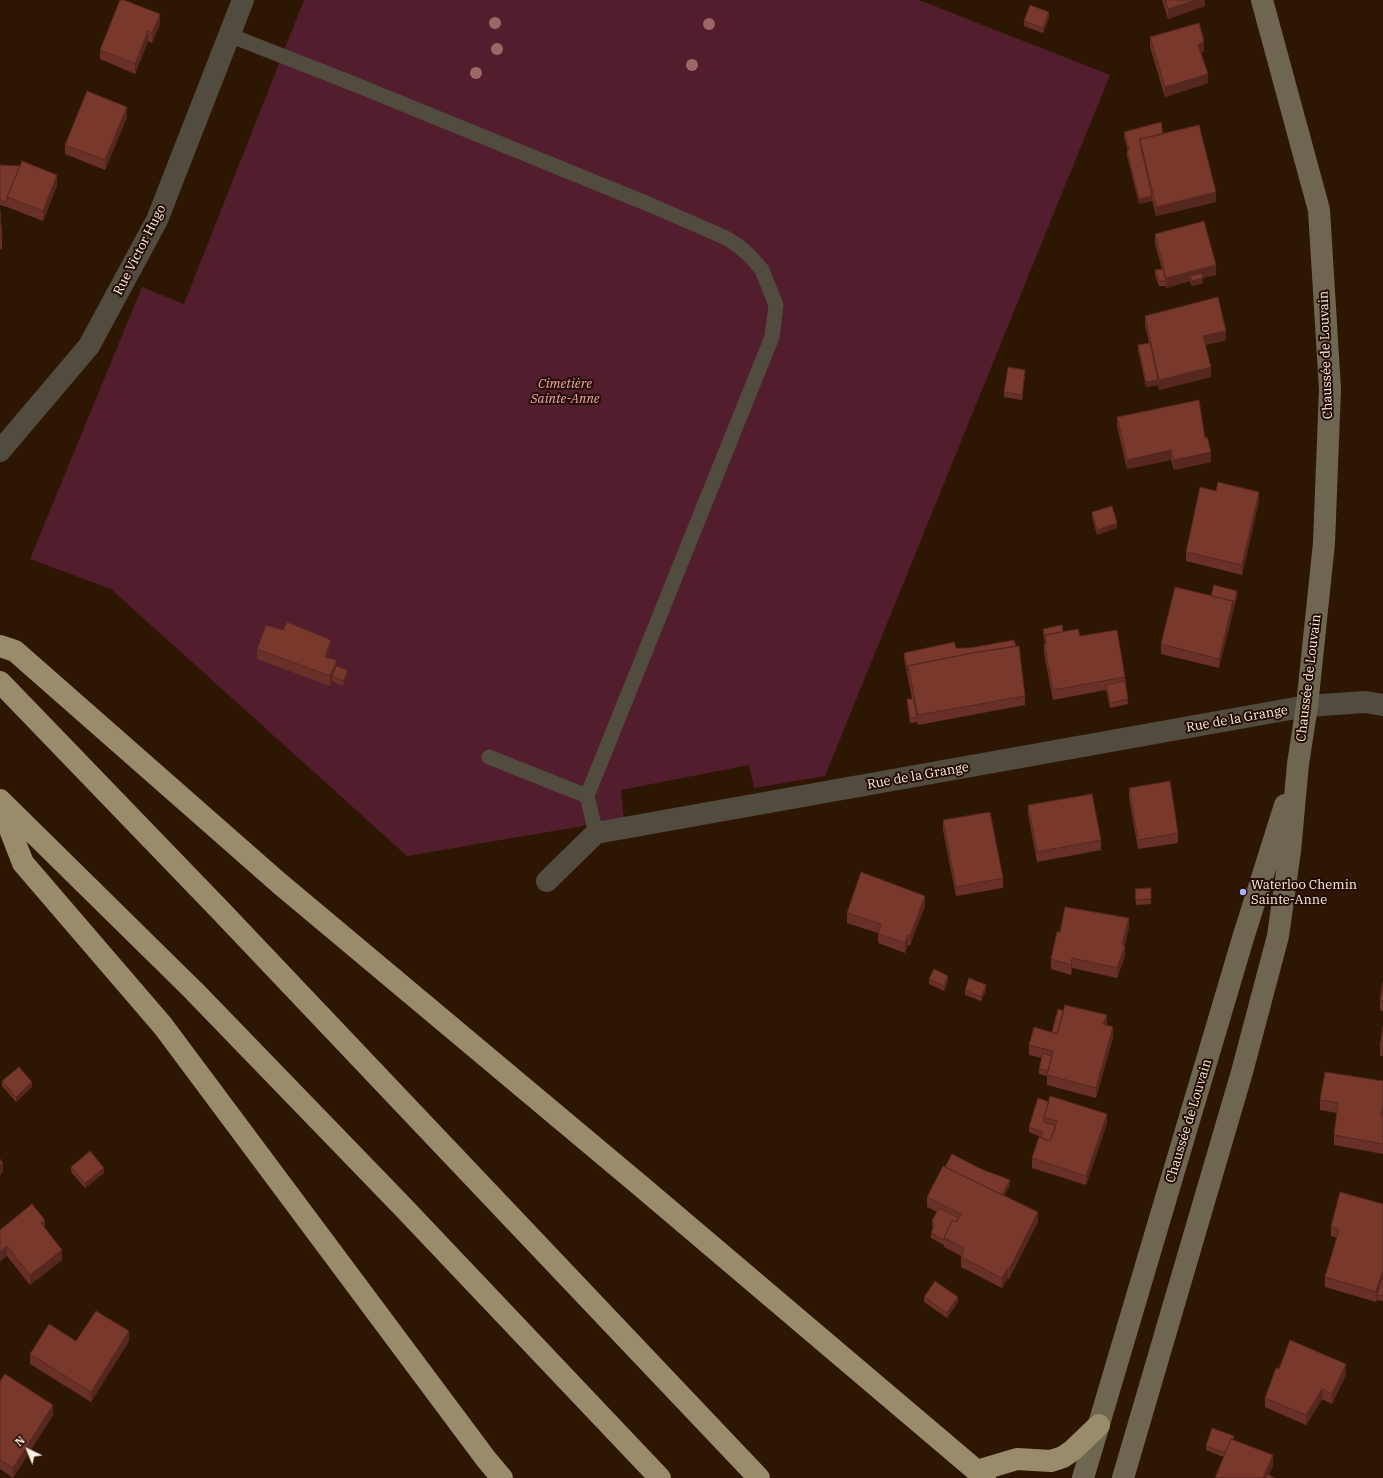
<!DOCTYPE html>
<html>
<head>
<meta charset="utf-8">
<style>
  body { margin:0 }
  #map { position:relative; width:1383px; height:1478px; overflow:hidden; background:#2e1702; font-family:"IBM Plex Serif",serif }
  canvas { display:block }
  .north { position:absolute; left:8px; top:1430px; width:40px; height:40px; -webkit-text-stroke:3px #240d00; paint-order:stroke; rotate:317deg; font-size:11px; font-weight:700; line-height:16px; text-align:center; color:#fdf0e6 }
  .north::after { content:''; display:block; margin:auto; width:14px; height:18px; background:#fdf0e6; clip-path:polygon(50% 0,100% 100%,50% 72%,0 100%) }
</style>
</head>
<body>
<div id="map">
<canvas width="1383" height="1478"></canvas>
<div class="north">N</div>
</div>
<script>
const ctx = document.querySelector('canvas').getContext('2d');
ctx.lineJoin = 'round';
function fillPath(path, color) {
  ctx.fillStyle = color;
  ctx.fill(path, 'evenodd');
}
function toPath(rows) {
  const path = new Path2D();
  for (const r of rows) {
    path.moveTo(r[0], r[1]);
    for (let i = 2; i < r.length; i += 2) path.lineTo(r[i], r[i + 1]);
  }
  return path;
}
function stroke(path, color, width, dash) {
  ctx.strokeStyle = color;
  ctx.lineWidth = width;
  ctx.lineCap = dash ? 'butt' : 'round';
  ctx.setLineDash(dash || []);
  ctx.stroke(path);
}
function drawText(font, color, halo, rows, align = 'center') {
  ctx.font = font + ' "IBM Plex Serif",serif';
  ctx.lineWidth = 4;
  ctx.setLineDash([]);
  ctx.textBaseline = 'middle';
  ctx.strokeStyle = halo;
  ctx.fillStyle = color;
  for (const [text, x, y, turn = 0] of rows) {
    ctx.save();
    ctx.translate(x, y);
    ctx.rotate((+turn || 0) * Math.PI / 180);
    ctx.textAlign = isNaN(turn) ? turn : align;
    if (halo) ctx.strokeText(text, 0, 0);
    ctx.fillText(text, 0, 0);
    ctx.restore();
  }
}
const green = toPath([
  [304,0,919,0,1110,75,825,776,754,788,749,765,621,790,624,819,407,856,111,589,30,559,142,287,184,304]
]);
const service = toPath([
  [229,35,354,84,653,206,726,238,740,247,751,257,762,270,776,305,772,337,587,796,489,757],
  [587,796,596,833]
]);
const minor = toPath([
  [0,451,89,346,157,220,243,0],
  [547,881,596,833,1307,706,1365,702,1383,705]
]);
const secondary = toPath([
  [1083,1478,1243,938,1285,805],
  [1123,1478,1242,1072,1278,936,1290,851,1298,764,1307,706,1324,543,1330,389,1319,210,1262,0]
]);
const motorway = toPath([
  [0,646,15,651,279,883,642,1187,985,1478],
  [0,682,221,911,759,1478],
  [0,800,194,991,402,1206,660,1478],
  [0,804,23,863,163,1026,486,1459,502,1478],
  [977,1471,1017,1459,1051,1461,1063,1457,1073,1450,1099,1425]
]);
const trees = [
  [495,23],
  [709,24],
  [497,49],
  [692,65],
  [476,73]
];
const wall = toPath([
  [1162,0,1205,0,1205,6,1168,19],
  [1049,17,1043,33,1024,26,1024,21],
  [160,24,152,43,148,41,135,74,100,59,100,50],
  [1150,37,1204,51,1201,53,1208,83,1165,97,1150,47],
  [127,117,105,170,65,154,65,145],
  [1124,132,1163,134,1216,202,1156,216,1152,200,1152,201,1139,204,1127,156,1127,151,1128,151,1124,137],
  [0,165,57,185,43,221,7,207,0,205],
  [0,210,2,239,2,249,0,249],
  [1155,234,1216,275,1203,278,1203,283,1192,286,1190,281,1166,288,1166,286,1159,286,1155,275,1155,270,1162,269,1155,244],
  [1145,316,1226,340,1205,345,1211,377,1159,390,1158,383,1158,385,1146,387,1138,350,1138,345,1149,343,1145,325],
  [1025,375,1022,400,1004,397,1004,392],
  [1117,417,1205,438,1211,462,1174,470,1171,460,1127,469,1117,426],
  [1259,501,1242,575,1186,561,1186,552],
  [1092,512,1117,528,1097,535,1092,517],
  [1211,596,1237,596,1219,668,1161,654,1161,644],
  [1043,629,1063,632,1080,636,1125,677,1128,704,1110,708,1106,690,1053,700,1044,654,1044,644,1045,644,1043,634],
  [956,648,1025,696,1025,705,918,725,917,721,917,722,910,723,907,704,907,699,912,699,904,658,904,653],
  [257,649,331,649,328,657,337,666,348,675,343,686,332,681,330,686,257,659],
  [1129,788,1178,833,1178,843,1138,849,1129,798],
  [1028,805,1101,840,1101,850,1037,862,1028,814],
  [943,820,1003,878,1003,888,956,896,943,830],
  [1151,888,1151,904,1136,905,1135,889],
  [925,906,910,945,908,945,905,953,878,943,878,933,847,923,847,913],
  [1129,927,1125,945,1125,956,1117,978,1072,968,1071,975,1051,969,1051,959,1060,932],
  [929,979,948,981,944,991,929,984],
  [1383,982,1383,1011,1380,1010,1380,1000],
  [965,990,986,990,981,1001,965,995],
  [1107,1025,1113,1037,1096,1098,1047,1085,1047,1076,1039,1074,1039,1069,1042,1058,1029,1055,1029,1045,1052,1032],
  [1383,1026,1383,1056,1380,1056,1380,1046],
  [2,1081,32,1087,16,1102,2,1086],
  [1383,1081,1383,1154,1334,1145,1334,1135,1337,1113,1320,1110,1320,1100],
  [1038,1098,1107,1123,1086,1185,1032,1168,1032,1158,1041,1137,1029,1132,1029,1127],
  [71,1167,104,1173,85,1188,71,1172],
  [945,1167,1010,1185,1004,1196,1038,1222,1009,1279,1008,1278,1002,1288,961,1267,961,1256,944,1247,944,1245,931,1238,931,1233,933,1229,932,1226,932,1221,937,1212,927,1207,927,1197],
  [1383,1204,1383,1301,1377,1300,1377,1299,1376,1302,1325,1287,1325,1277,1337,1238,1331,1236,1331,1226],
  [45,1228,62,1260,30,1285,7,1256,0,1230],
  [924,1297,958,1302,947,1318,924,1302],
  [76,1341,129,1341,91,1402,30,1364,30,1354],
  [1279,1369,1346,1374,1332,1404,1322,1399,1306,1425,1265,1407,1265,1398],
  [0,1381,53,1415,13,1478,0,1469],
  [1234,1440,1273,1465,1269,1475,1206,1450,1206,1446]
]);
const shadedWall = toPath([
  [1195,0,1205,0,1205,6,1168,19,1168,9],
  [1049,12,1049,17,1043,33,1043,28],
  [160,14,160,24,152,43,152,33],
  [148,31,148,41,135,74,135,64],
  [1204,41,1204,51,1198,55,1198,45],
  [1208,74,1208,83,1165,97,1165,87],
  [127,107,127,117,105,170,105,160],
  [57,175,57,185,43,221,43,211],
  [1216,192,1216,202,1156,216,1156,207],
  [1152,196,1152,201,1139,204,1139,199],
  [1216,265,1216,275,1195,280,1203,278,1203,283,1192,286,1192,281,1190,276,1190,281,1166,288,1166,278],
  [1226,331,1226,340,1203,346,1203,336],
  [1211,367,1211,377,1159,390,1159,380],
  [1025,370,1025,375,1022,400,1022,395],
  [1158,380,1158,385,1146,387,1146,382],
  [1171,450,1171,460,1127,469,1127,460],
  [1211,452,1211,462,1174,470,1174,460],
  [1259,492,1259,501,1242,575,1242,565],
  [1117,523,1117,528,1097,535,1097,530],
  [1237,591,1237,596,1219,668,1219,659,1233,601],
  [331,640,331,649,325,666,325,657],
  [337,660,337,670,332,676,332,681,330,686,330,676],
  [348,670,348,675,343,686,343,681],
  [925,896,925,906,910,945,910,936],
  [1129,918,1129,927,1123,953,1125,946,1125,956,1117,978,1117,968],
  [908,935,908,945,905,953,905,943],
  [1072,958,1072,968,1071,975,1071,965],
  [948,976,948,981,944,991,944,986],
  [986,985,986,990,981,1001,981,997],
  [1107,1015,1107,1025,1103,1034,1103,1024],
  [1113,1027,1113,1037,1096,1098,1096,1088],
  [32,1082,32,1087,16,1102,16,1097],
  [1383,1105,1383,1115,1381,1126,1381,1116],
  [1107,1114,1107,1123,1086,1185,1086,1176],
  [3,1163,3,1172,0,1175,0,1165],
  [104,1168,104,1173,85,1188,85,1183],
  [1010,1180,1010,1185,1000,1203,1000,1198],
  [1038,1212,1038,1222,1009,1279,1009,1269],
  [45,1220,45,1230,41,1223],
  [7,1246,7,1256,0,1262,0,1252],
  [62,1250,62,1260,30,1285,30,1275],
  [1008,1268,1008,1278,1002,1288,1002,1278],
  [1383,1270,1383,1280,1377,1295,1377,1299,1376,1302,1376,1292],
  [958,1297,958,1302,947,1318,947,1313],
  [129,1331,129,1341,91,1402,91,1392],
  [1346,1364,1346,1374,1332,1404,1332,1394],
  [1322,1389,1322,1399,1306,1425,1306,1415],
  [53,1405,53,1415,13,1478,13,1468],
  [1273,1455,1273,1465,1267,1478,1263,1478]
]);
const building = toPath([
  [120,0,124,0,160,14,152,33,148,31,135,64,100,50,120,0],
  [1165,0,1195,0,1168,9,1165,0],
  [1030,5,1049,12,1043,28,1024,21,1030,5],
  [1199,23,1204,41,1198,45,1208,74,1165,87,1150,37,1199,23],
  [87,91,127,107,105,160,65,145,87,91],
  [1161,122,1163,134,1140,139,1140,144,1152,196,1139,199,1127,151,1129,150,1124,132,1161,122],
  [1199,125,1216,192,1156,207,1140,139,1199,125],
  [22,161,57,175,43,211,7,197,22,161],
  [0,165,20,166,7,197,7,202,0,200,0,165],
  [0,210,2,239,0,239,0,210],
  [1204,221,1216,265,1166,278,1155,234,1204,221],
  [1163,269,1166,281,1159,281,1155,270,1163,269],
  [1202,273,1203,278,1192,281,1190,276,1202,273],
  [1218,297,1226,331,1203,336,1211,367,1159,380,1145,316,1218,297],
  [1150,343,1158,380,1146,382,1138,345,1150,343],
  [1008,367,1025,370,1022,395,1004,392,1008,367],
  [1199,400,1205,438,1207,437,1211,452,1174,460,1171,450,1127,460,1117,417,1199,400],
  [1218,482,1259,492,1242,565,1186,552,1200,487,1216,491,1218,482],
  [1112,506,1117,523,1097,530,1092,512,1112,506],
  [1214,585,1237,591,1233,606,1233,601,1211,596,1214,585],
  [1175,587,1233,601,1219,659,1161,644,1175,587],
  [287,622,331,640,325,657,337,660,330,676,257,649,266,625,283,630,287,622],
  [1062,625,1063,632,1045,635,1045,640,1043,629,1062,625],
  [1078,629,1080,636,1117,630,1125,677,1053,690,1044,644,1046,644,1045,635,1078,629],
  [1014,640,1016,646,972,653,908,666,908,671,904,653,954,642,956,648,970,648,1014,640],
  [1019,646,1025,696,918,715,908,666,972,653,1019,646],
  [336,666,348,670,343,681,332,676,336,666],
  [1125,681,1128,699,1110,703,1106,685,1125,681],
  [907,699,913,699,917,717,910,718,907,699],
  [1170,781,1178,833,1138,840,1129,788,1170,781],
  [1092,794,1101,840,1037,852,1028,805,1092,794],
  [990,812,1003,878,956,887,943,820,990,812],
  [861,872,925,896,910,936,908,935,905,943,878,934,881,924,847,913,861,872],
  [1151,888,1151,899,1136,900,1135,889,1151,888],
  [1065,907,1129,918,1122,944,1125,946,1117,968,1072,958,1071,965,1051,959,1057,932,1060,932,1065,907],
  [934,969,948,976,944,986,929,979,934,969],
  [969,978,986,985,981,997,965,990,969,978],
  [1383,982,1383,1001,1380,1000,1383,982],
  [1065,1005,1107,1015,1103,1024,1113,1027,1096,1088,1047,1075,1053,1051,1029,1045,1034,1027,1057,1034,1065,1005],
  [1058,1009,1064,1011,1057,1034,1052,1032,1058,1009],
  [1383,1026,1383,1047,1380,1046,1383,1026],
  [1043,1053,1052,1056,1048,1071,1039,1069,1043,1053],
  [19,1067,32,1082,16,1097,2,1081,19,1067],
  [1325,1072,1383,1081,1383,1105,1381,1116,1383,1116,1383,1144,1334,1135,1338,1103,1320,1100,1325,1072],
  [1050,1096,1107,1114,1086,1176,1032,1158,1039,1137,1050,1141,1057,1121,1044,1117,1050,1096],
  [1038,1098,1049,1102,1044,1117,1044,1122,1056,1126,1050,1141,1041,1138,1043,1132,1029,1127,1038,1098],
  [90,1151,104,1168,85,1183,71,1167,90,1151],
  [952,1154,981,1169,1010,1180,1002,1195,945,1167,952,1154],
  [0,1159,3,1163,0,1165,0,1159],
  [943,1166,1038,1212,1009,1269,1008,1268,1002,1278,961,1257,964,1248,944,1238,952,1220,956,1222,961,1214,927,1197,943,1166],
  [1340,1192,1383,1204,1383,1270,1376,1292,1325,1277,1339,1230,1331,1226,1340,1192],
  [32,1204,45,1220,41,1223,62,1250,30,1275,7,1246,0,1252,0,1230,32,1204],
  [939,1208,959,1218,956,1222,952,1220,944,1238,944,1240,931,1233,934,1226,932,1221,939,1208],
  [1383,1276,1383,1296,1377,1295,1383,1276],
  [935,1281,958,1297,947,1313,924,1297,935,1281],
  [96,1311,129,1331,91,1392,30,1354,49,1324,76,1341,96,1311],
  [1290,1340,1346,1364,1332,1394,1322,1389,1306,1415,1265,1398,1276,1368,1279,1369,1290,1340],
  [5,1374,53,1405,13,1468,0,1460,0,1381,5,1374],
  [1212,1428,1234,1436,1233,1439,1231,1439,1225,1453,1206,1446,1212,1428],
  [1231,1439,1273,1455,1263,1478,1215,1478,1231,1439],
  [1267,1474,1275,1478,1265,1478,1267,1474]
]);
const markers = [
  [1243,892,4,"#aab0fb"]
];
const streetNames = [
  ["Rue Victor Hugo",140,250,-63],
  ["Chaussée de Louvain",1326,355,-92],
  ["Chaussée de Louvain",1309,678,-83],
  ["Rue de la Grange",1237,719,-10],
  ["Rue de la Grange",918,776,-10],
  ["Chaussée de Louvain",1189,1121,-73]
];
const parkNames = [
  ["Cimetière",565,384],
  ["Sainte-Anne",565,399]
];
const poiNames = [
  ["Waterloo Chemin",1251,885],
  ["Sainte-Anne",1251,900]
];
fillPath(green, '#521d2d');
stroke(service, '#514c3f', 15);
stroke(minor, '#514c3f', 22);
stroke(secondary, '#6f6651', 22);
stroke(motorway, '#9a8c6b', 22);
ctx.fillStyle = '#9d6667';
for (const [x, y] of trees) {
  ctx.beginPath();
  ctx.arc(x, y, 6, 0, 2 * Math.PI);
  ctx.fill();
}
fillPath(wall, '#683026');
fillPath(shadedWall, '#55271f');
fillPath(building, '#79382c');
stroke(building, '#55271f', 1);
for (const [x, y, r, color] of markers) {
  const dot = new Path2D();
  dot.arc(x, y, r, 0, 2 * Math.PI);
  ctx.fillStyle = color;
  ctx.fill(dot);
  stroke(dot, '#240d00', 1.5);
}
drawText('13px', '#fdf0e6', '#240d00', streetNames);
drawText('italic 13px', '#f8a6b9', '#240d00', parkNames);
drawText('13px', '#fdf0e6', '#240d00', poiNames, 'left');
</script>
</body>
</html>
